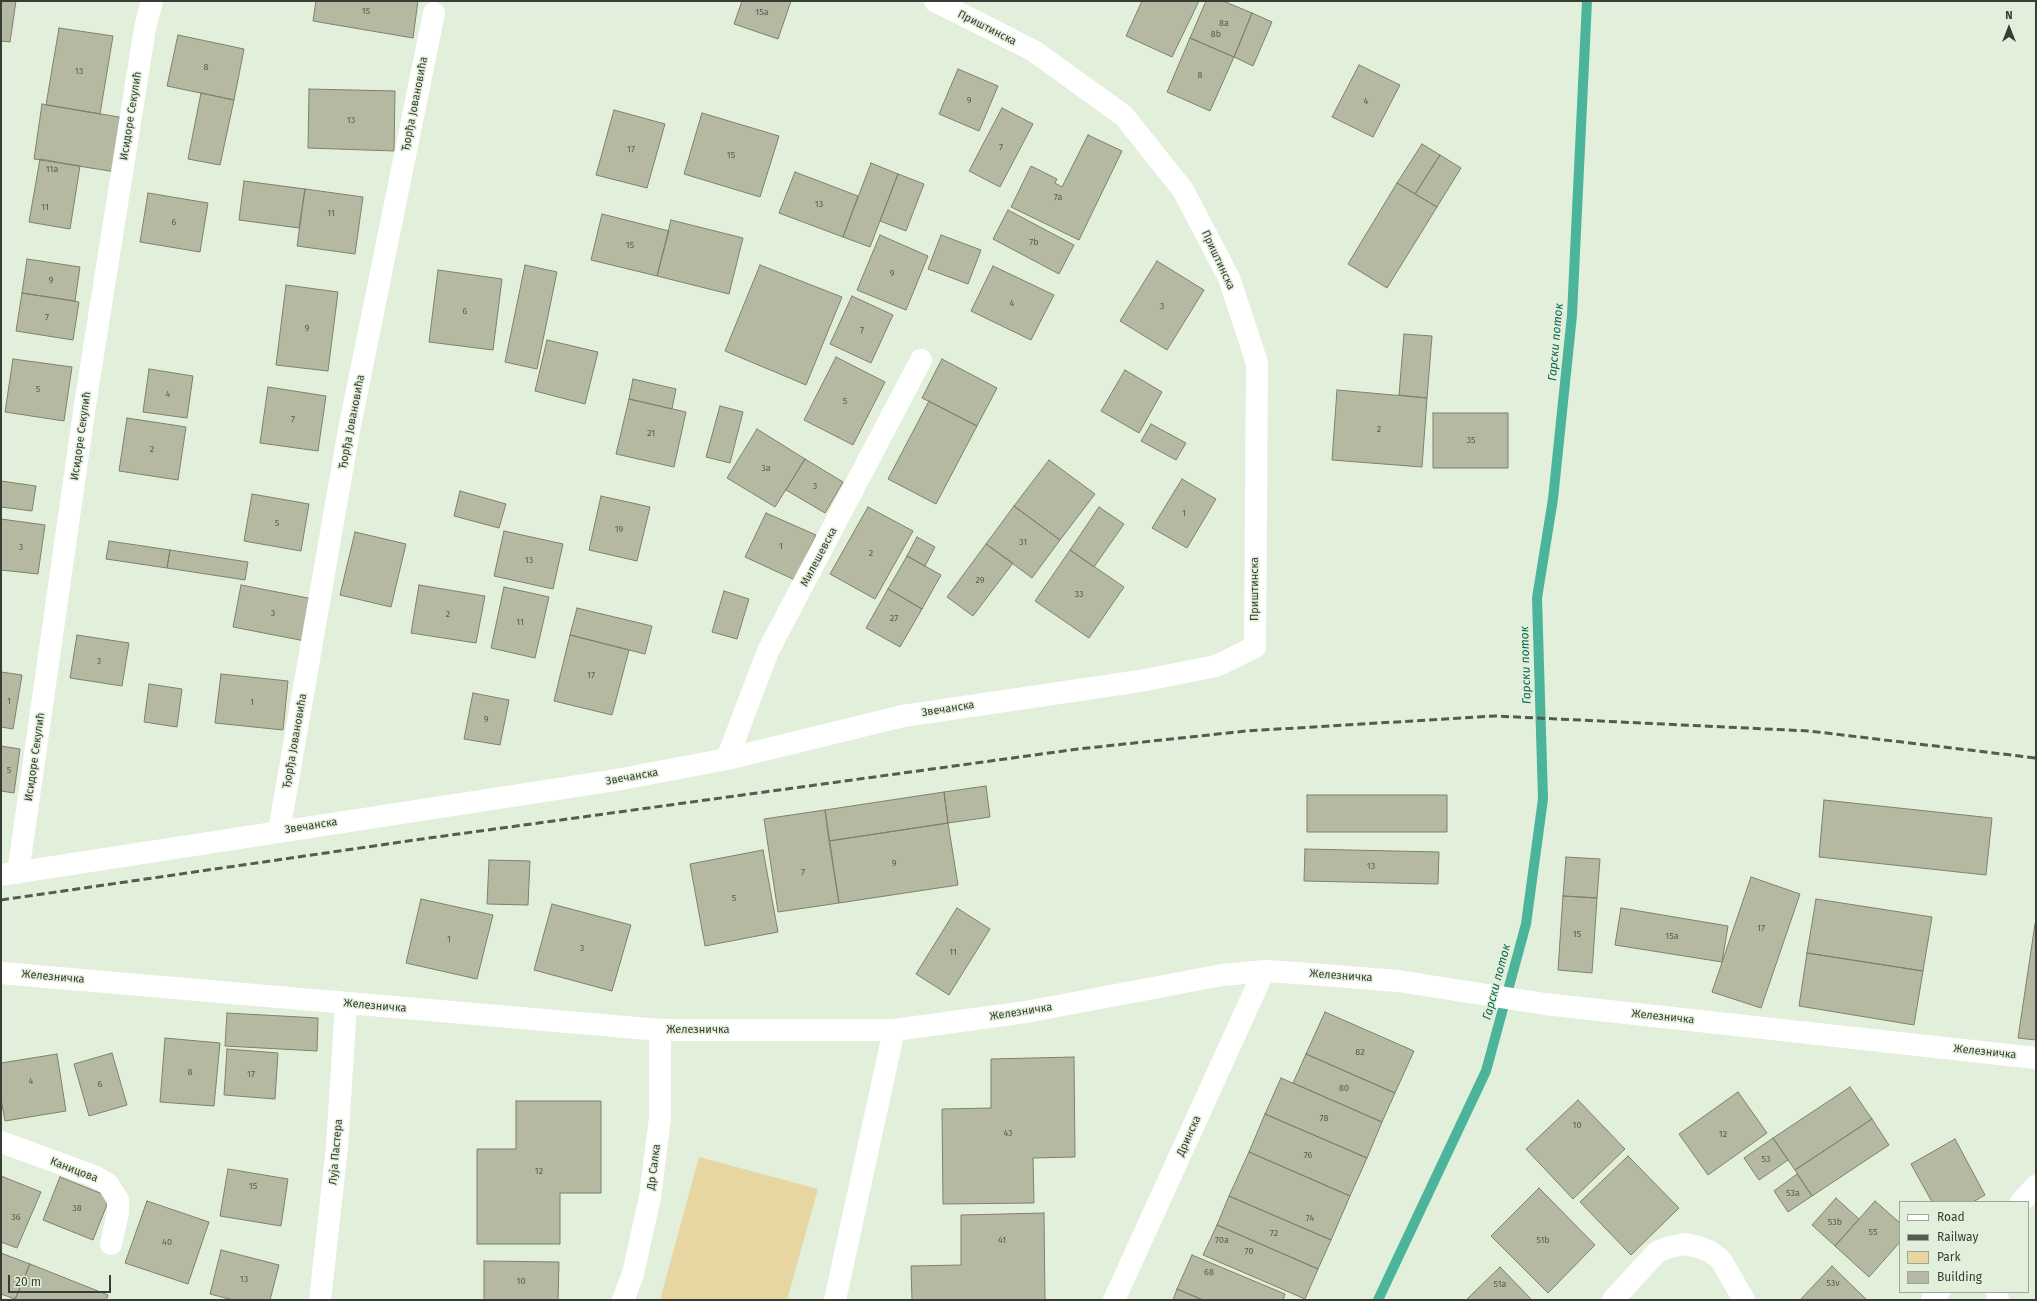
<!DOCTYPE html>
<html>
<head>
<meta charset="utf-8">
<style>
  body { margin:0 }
  #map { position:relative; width:2037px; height:1301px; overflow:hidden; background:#e2f0db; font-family:"Fira Sans",sans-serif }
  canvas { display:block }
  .frame { position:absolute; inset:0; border:2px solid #383d35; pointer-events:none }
  .legend { position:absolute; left:1899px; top:1201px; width:130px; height:92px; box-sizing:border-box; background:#e2f0db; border:1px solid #9ea899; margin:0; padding:5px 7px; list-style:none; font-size:12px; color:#383d35 }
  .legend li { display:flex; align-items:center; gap:8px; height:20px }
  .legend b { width:20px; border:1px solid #9ea899 }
  .north { position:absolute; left:1989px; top:8px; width:40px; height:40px; -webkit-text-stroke:3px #e2f0db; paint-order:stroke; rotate:0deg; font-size:11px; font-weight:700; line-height:16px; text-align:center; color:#383d35 }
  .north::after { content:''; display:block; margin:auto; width:14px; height:18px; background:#383d35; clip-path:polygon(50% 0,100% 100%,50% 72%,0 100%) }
  .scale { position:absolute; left:8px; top:1275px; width:103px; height:18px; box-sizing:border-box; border:2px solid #383d35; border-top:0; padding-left:5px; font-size:12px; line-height:14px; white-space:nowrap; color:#383d35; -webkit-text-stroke:3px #e2f0db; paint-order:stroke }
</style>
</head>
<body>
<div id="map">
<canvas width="2037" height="1301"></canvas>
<div class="frame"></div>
<ul class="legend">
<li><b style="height:5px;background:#fff"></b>Road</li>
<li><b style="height:5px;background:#545b50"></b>Railway</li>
<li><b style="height:11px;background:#e7d6a1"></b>Park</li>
<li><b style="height:11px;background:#b6b9a2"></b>Building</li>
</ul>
<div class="north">N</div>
<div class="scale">20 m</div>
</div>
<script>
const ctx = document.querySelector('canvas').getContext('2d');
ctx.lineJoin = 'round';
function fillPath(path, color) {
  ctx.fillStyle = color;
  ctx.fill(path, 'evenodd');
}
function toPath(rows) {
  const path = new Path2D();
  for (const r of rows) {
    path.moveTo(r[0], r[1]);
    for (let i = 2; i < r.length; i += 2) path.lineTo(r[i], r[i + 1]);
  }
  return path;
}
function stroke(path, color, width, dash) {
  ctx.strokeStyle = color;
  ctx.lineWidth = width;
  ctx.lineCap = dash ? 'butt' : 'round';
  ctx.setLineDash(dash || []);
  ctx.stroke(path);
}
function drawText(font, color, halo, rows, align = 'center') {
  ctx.font = font + ' "Fira Sans",sans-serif';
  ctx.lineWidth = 3;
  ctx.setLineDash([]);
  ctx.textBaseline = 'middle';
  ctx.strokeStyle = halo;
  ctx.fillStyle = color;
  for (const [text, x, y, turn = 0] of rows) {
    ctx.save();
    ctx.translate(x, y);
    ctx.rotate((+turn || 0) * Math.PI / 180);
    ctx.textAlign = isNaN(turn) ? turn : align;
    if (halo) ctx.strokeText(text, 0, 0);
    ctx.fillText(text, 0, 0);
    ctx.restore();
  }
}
const green = toPath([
  [699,1157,818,1189,787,1300,660,1300]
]);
const stream = toPath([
  [1378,1300,1486,1071,1526,924,1543,799,1537,598,1553,499,1572,315,1587,1]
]);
const building = toPath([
  [1,1,16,1,10,42,1,41,1,1],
  [316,1,418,1,413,38,313,21,316,1],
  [742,1,791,1,778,39,734,24,742,1],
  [1142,1,1199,1,1172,57,1126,36,1142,1],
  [1206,1,1223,1,1252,13,1234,57,1190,38,1206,1],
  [1252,13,1272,22,1253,66,1234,57,1252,13],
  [59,28,113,36,100,114,46,105,59,28],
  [178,35,244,49,234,100,167,86,178,35],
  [1190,38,1234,57,1210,111,1167,92,1190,38],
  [1359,65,1400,85,1373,137,1332,117,1359,65],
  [958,69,998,86,979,131,939,114,958,69],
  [309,89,395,91,394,151,308,148,309,89],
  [201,93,234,100,220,165,188,159,201,93],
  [42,104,125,118,116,172,34,159,42,104],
  [1002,108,1033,124,1000,187,969,171,1002,108],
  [614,110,665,124,647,188,596,175,614,110],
  [702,113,779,136,760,197,684,174,702,113],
  [1088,135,1122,151,1079,240,1011,207,1031,166,1057,179,1055,183,1062,187,1088,135],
  [1422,144,1440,155,1415,194,1397,183,1422,144],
  [1440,155,1461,168,1437,207,1415,194,1440,155],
  [40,159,80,166,70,229,29,222,40,159],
  [871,163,898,174,870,247,843,237,871,163],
  [795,172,858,196,843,237,779,213,795,172],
  [898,174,924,184,906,231,880,221,898,174],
  [244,181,305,189,299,228,239,220,244,181],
  [1397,183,1437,207,1387,288,1348,264,1397,183],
  [305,189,363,197,355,254,297,246,305,189],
  [148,193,208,203,200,252,140,242,148,193],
  [1008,210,1074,245,1059,274,993,239,1008,210],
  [602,214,669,231,657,276,591,260,602,214],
  [671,220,743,238,729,294,657,276,671,220],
  [880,235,928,256,906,310,857,290,880,235],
  [941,235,981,250,968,284,928,269,941,235],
  [27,259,80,267,75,301,22,293,27,259],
  [1157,261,1204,290,1167,350,1120,321,1157,261],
  [525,265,557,272,537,369,505,362,525,265],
  [760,265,842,297,806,385,725,351,760,265],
  [993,266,1054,295,1031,340,971,311,993,266],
  [438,270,502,279,493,350,429,342,438,270],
  [286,285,338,292,328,371,276,365,286,285],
  [22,293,79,302,73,340,16,331,22,293],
  [852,296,893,315,871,363,830,344,852,296],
  [1404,334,1432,336,1427,398,1399,395,1404,334],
  [547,340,598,352,585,404,535,391,547,340],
  [836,357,885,382,853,445,804,420,836,357],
  [13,359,72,367,64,421,5,412,13,359],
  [942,359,997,388,977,426,922,398,942,359],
  [149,369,193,376,187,418,143,412,149,369],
  [1125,370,1162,392,1139,433,1101,411,1125,370],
  [633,379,676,389,672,409,629,399,633,379],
  [268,387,326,396,318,451,260,443,268,387],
  [1337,390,1427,398,1422,467,1332,460,1337,390],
  [629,399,686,412,674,467,616,454,629,399],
  [929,401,977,426,936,504,888,479,929,401],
  [720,406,743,412,730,463,706,457,720,406],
  [1433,413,1508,413,1508,468,1433,468,1433,413],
  [127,418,186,427,178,480,119,471,127,418],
  [1151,424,1186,443,1176,460,1141,441,1151,424],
  [757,429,805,459,775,507,727,478,757,429],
  [805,459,843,482,825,513,786,490,805,459],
  [1049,460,1095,494,1060,540,1014,506,1049,460],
  [1182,479,1216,499,1187,548,1152,528,1182,479],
  [1,481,36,486,32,511,1,507,1,481],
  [460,491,506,504,499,528,454,516,460,491],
  [252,494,309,504,301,551,244,541,252,494],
  [601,496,650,507,637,561,589,550,601,496],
  [1014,506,1060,540,1032,578,986,544,1014,506],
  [868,507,913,531,875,599,830,574,868,507],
  [1099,507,1124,524,1094,567,1070,550,1099,507],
  [766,513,816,535,795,580,745,557,766,513],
  [1,519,45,525,38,574,1,570,1,519],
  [504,531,563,544,553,589,494,576,504,531],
  [355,532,406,544,391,607,340,595,355,532],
  [917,537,935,547,925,566,907,556,917,537],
  [109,541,170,550,167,568,106,559,109,541],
  [986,544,1013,563,973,616,947,597,986,544],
  [170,550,248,562,245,580,167,568,170,550],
  [1070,550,1124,587,1089,638,1035,601,1070,550],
  [907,556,941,575,922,609,888,589,907,556],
  [241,585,313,599,305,641,233,627,241,585],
  [419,585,485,596,476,643,411,633,419,585],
  [504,587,549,597,535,658,491,648,504,587],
  [888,589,922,609,900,647,866,628,888,589],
  [724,591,749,599,737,639,712,632,724,591],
  [577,608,652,626,645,654,570,635,577,608],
  [77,635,129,643,122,686,70,678,77,635],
  [570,635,629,650,612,715,554,701,570,635],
  [1,672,22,675,13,729,1,727,1,672],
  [221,674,288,681,283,730,215,723,221,674],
  [149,684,182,689,177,727,144,722,149,684],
  [473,693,509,700,500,745,464,739,473,693],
  [1,746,20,749,14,793,1,791,1,746],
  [986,786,990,817,948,823,944,792,986,786],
  [944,792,948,823,829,841,825,810,944,792],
  [1307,795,1447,795,1447,832,1307,832,1307,795],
  [1824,800,1992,818,1986,875,1819,857,1824,800],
  [825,810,839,903,778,912,764,819,825,810],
  [948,823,958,885,839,903,829,841,948,823],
  [1305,849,1439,852,1438,884,1304,881,1305,849],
  [763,850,778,932,705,946,690,864,763,850],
  [1566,857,1600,859,1597,898,1563,896,1566,857],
  [489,860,530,861,528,905,487,904,489,860],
  [1751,877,1800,894,1761,1008,1712,992,1751,877],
  [1563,896,1597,898,1592,973,1558,970,1563,896],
  [421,899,493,915,477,979,406,963,421,899],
  [1816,899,1932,917,1923,971,1807,953,1816,899],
  [552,904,631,925,612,991,534,970,552,904],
  [957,908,990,929,949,995,916,974,957,908],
  [1621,908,1728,926,1722,962,1615,945,1621,908],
  [2035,924,2036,924,2036,1040,2018,1038,2035,924],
  [1807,953,1923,971,1914,1025,1799,1006,1807,953],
  [1325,1012,1414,1051,1395,1093,1306,1054,1325,1012],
  [227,1013,318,1018,317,1051,225,1046,227,1013],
  [165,1038,220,1043,214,1106,160,1102,165,1038],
  [227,1049,278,1053,275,1099,224,1095,227,1049],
  [112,1053,127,1105,89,1116,74,1064,112,1053],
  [57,1054,66,1111,5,1121,1,1099,1,1063,57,1054],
  [1306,1054,1395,1093,1382,1122,1293,1083,1306,1054],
  [1074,1057,1075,1157,1033,1158,1034,1203,943,1204,942,1109,991,1108,991,1059,1074,1057],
  [1281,1078,1382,1122,1367,1158,1265,1114,1281,1078],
  [1850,1087,1872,1119,1795,1170,1773,1138,1850,1087],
  [1738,1092,1767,1133,1708,1175,1679,1134,1738,1092],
  [1578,1100,1625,1149,1573,1199,1526,1149,1578,1100],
  [516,1101,601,1101,601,1193,560,1193,560,1244,477,1244,477,1149,516,1149,516,1101],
  [1265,1114,1367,1158,1350,1196,1249,1152,1265,1114],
  [1872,1119,1889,1145,1812,1196,1795,1170,1872,1119],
  [1773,1138,1788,1160,1759,1180,1744,1158,1773,1138],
  [1955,1139,1985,1195,1973,1202,1932,1202,1911,1164,1955,1139],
  [1249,1152,1350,1196,1331,1240,1229,1196,1249,1152],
  [1628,1156,1679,1208,1631,1255,1580,1202,1628,1156],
  [228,1169,288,1179,281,1226,220,1216,228,1169],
  [1797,1174,1812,1196,1788,1212,1774,1191,1797,1174],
  [1,1176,41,1192,17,1248,1,1242,1,1176],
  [60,1177,110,1197,93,1240,43,1220,60,1177],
  [1539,1188,1595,1245,1548,1293,1491,1236,1539,1188],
  [1229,1196,1331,1240,1318,1269,1217,1225,1229,1196],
  [1836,1198,1859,1219,1835,1246,1812,1225,1836,1198],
  [147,1201,209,1222,188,1284,125,1263,147,1201],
  [1875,1201,1900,1223,1900,1242,1869,1277,1835,1246,1875,1201],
  [1044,1213,1045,1300,912,1300,911,1266,961,1265,961,1215,1044,1213],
  [1217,1225,1318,1269,1305,1299,1203,1255,1217,1225],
  [221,1250,279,1265,270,1300,233,1300,210,1294,221,1250],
  [1,1253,30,1264,15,1299,1,1294,1,1253],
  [1192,1255,1285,1294,1283,1300,1203,1300,1177,1289,1192,1255],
  [484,1261,559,1262,558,1300,484,1300,484,1261],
  [30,1264,108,1295,106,1300,15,1300,30,1264],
  [1832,1266,1867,1300,1800,1300,1832,1266],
  [1500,1267,1532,1300,1466,1300,1500,1267],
  [1177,1289,1203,1300,1173,1300,1177,1289]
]);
const minor = toPath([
  [727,759,768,651,921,360],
  [279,831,349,430,434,13],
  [18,873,85,405,145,28,152,1],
  [1,875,616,780,727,759,903,716,1140,681,1216,666,1255,647,1257,363,1229,278,1183,190,1124,116,1034,51,935,1],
  [1,973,660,1030,894,1030,1026,1012,1222,975,1264,971,1297,973,1398,981,1545,1004,2036,1058],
  [1,1142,94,1176,108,1184,118,1200,118,1212,111,1244],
  [2021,1202,2036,1186],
  [1997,1292,1998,1300],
  [320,1300,337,1147,346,1004],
  [623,1300,633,1274,650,1197,660,1118,660,1030],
  [835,1300,894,1030],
  [1114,1300,1264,971],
  [1613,1300,1657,1252,1670,1247,1685,1244,1698,1247,1711,1252,1721,1260,1744,1300],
  [1932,1300,1939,1292]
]);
const rail = toPath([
  [1,900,422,839,1078,749,1246,731,1495,716,1809,731,2036,758]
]);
const numberNames = [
  ["15",366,11],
  ["15a",762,12],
  ["8a",1224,23],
  ["8b",1216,34],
  ["8",206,67],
  ["13",79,71],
  ["8",1200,75],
  ["9",969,100],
  ["4",1366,101],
  ["13",351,120],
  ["7",1001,147],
  ["17",631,149],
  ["15",731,155],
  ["11a",52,169],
  ["7a",1058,197],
  ["13",819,204],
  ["11",45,207],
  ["11",331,213],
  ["6",174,222],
  ["7b",1034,242],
  ["15",630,245],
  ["9",892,273],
  ["9",51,280],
  ["4",1012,303],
  ["3",1162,306],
  ["6",465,311],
  ["7",47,317],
  ["9",307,328],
  ["7",862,330],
  ["5",38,389],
  ["4",168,394],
  ["5",845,401],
  ["7",293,419],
  ["2",1379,429],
  ["21",651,433],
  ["35",1471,440],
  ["2",152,449],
  ["3a",766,468],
  ["3",815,486],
  ["1",1184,513],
  ["5",277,523],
  ["19",619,529],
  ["31",1023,542],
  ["1",781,546],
  ["3",21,547],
  ["2",871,553],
  ["13",529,560],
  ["29",980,580],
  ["33",1079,594],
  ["3",273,613],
  ["2",448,614],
  ["27",894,618],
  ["11",520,622],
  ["3",99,661],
  ["17",591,675],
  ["1",9,701],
  ["1",252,702],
  ["9",486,719],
  ["5",9,770],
  ["9",894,863],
  ["13",1371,866],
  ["7",803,872],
  ["5",734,898],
  ["17",1761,928],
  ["15",1577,934],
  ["15a",1672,936],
  ["1",449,939],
  ["3",582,948],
  ["11",953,952],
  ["82",1360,1052],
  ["8",190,1072],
  ["17",251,1074],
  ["4",31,1081],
  ["6",100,1084],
  ["80",1344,1088],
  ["78",1324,1118],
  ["10",1577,1125],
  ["43",1008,1133],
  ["12",1723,1134],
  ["76",1308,1155],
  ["53",1766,1159],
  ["12",539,1171],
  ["15",253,1186],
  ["53a",1793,1193],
  ["38",77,1208],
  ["36",16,1217],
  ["74",1310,1218],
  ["53b",1835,1222],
  ["55",1873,1232],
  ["72",1274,1233],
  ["41",1002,1240],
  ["70a",1222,1240],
  ["51b",1543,1240],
  ["40",167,1242],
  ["70",1249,1251],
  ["68",1209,1272],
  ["13",244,1279],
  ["10",521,1281],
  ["53v",1833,1283],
  ["51a",1500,1284]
];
const streetNames = [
  ["Приштинска",987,28,27],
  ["Ђорђа Јовановића",415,104,-79],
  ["Исидоре Секулић",131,116,-81],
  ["Приштинска",1218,260,65],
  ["Ђорђа Јовановића",352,422,-79],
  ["Исидоре Секулић",81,436,-82],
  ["Милешевска",819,557,-62],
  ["Приштинска",1255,589,-90],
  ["Звечанска",948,709,-9],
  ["Ђорђа Јовановића",295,741,-80],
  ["Исидоре Секулић",35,757,-82],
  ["Звечанска",632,777,-10],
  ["Звечанска",311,826,-9],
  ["Железничка",1341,976,4],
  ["Железничка",53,977,5],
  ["Железничка",375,1006,5],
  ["Железничка",1021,1012,-9],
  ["Железничка",1663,1017,6],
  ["Железничка",698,1030],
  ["Железничка",1985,1052,6],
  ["Дринска",1189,1136,-66],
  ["Луја Пастера",336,1152,-85],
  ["Др Салка",654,1167,-83],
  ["Каницова",74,1170,21]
];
const waterNames = [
  ["Гарски поток",1556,342,-85],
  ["Гарски поток",1526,665,-92],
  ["Гарски поток",1497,982,-75]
];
fillPath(green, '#e7d6a1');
stroke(stream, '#4bb49b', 10);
fillPath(building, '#b6b9a2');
stroke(building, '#7e806b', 1);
stroke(minor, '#fff', 22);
stroke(rail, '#545b50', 3, [8, 4]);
drawText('9px', '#585c50', null, numberNames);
drawText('11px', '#383d35', '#e2f0db', streetNames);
drawText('italic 12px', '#0f6452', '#e2f0db', waterNames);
</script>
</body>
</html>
